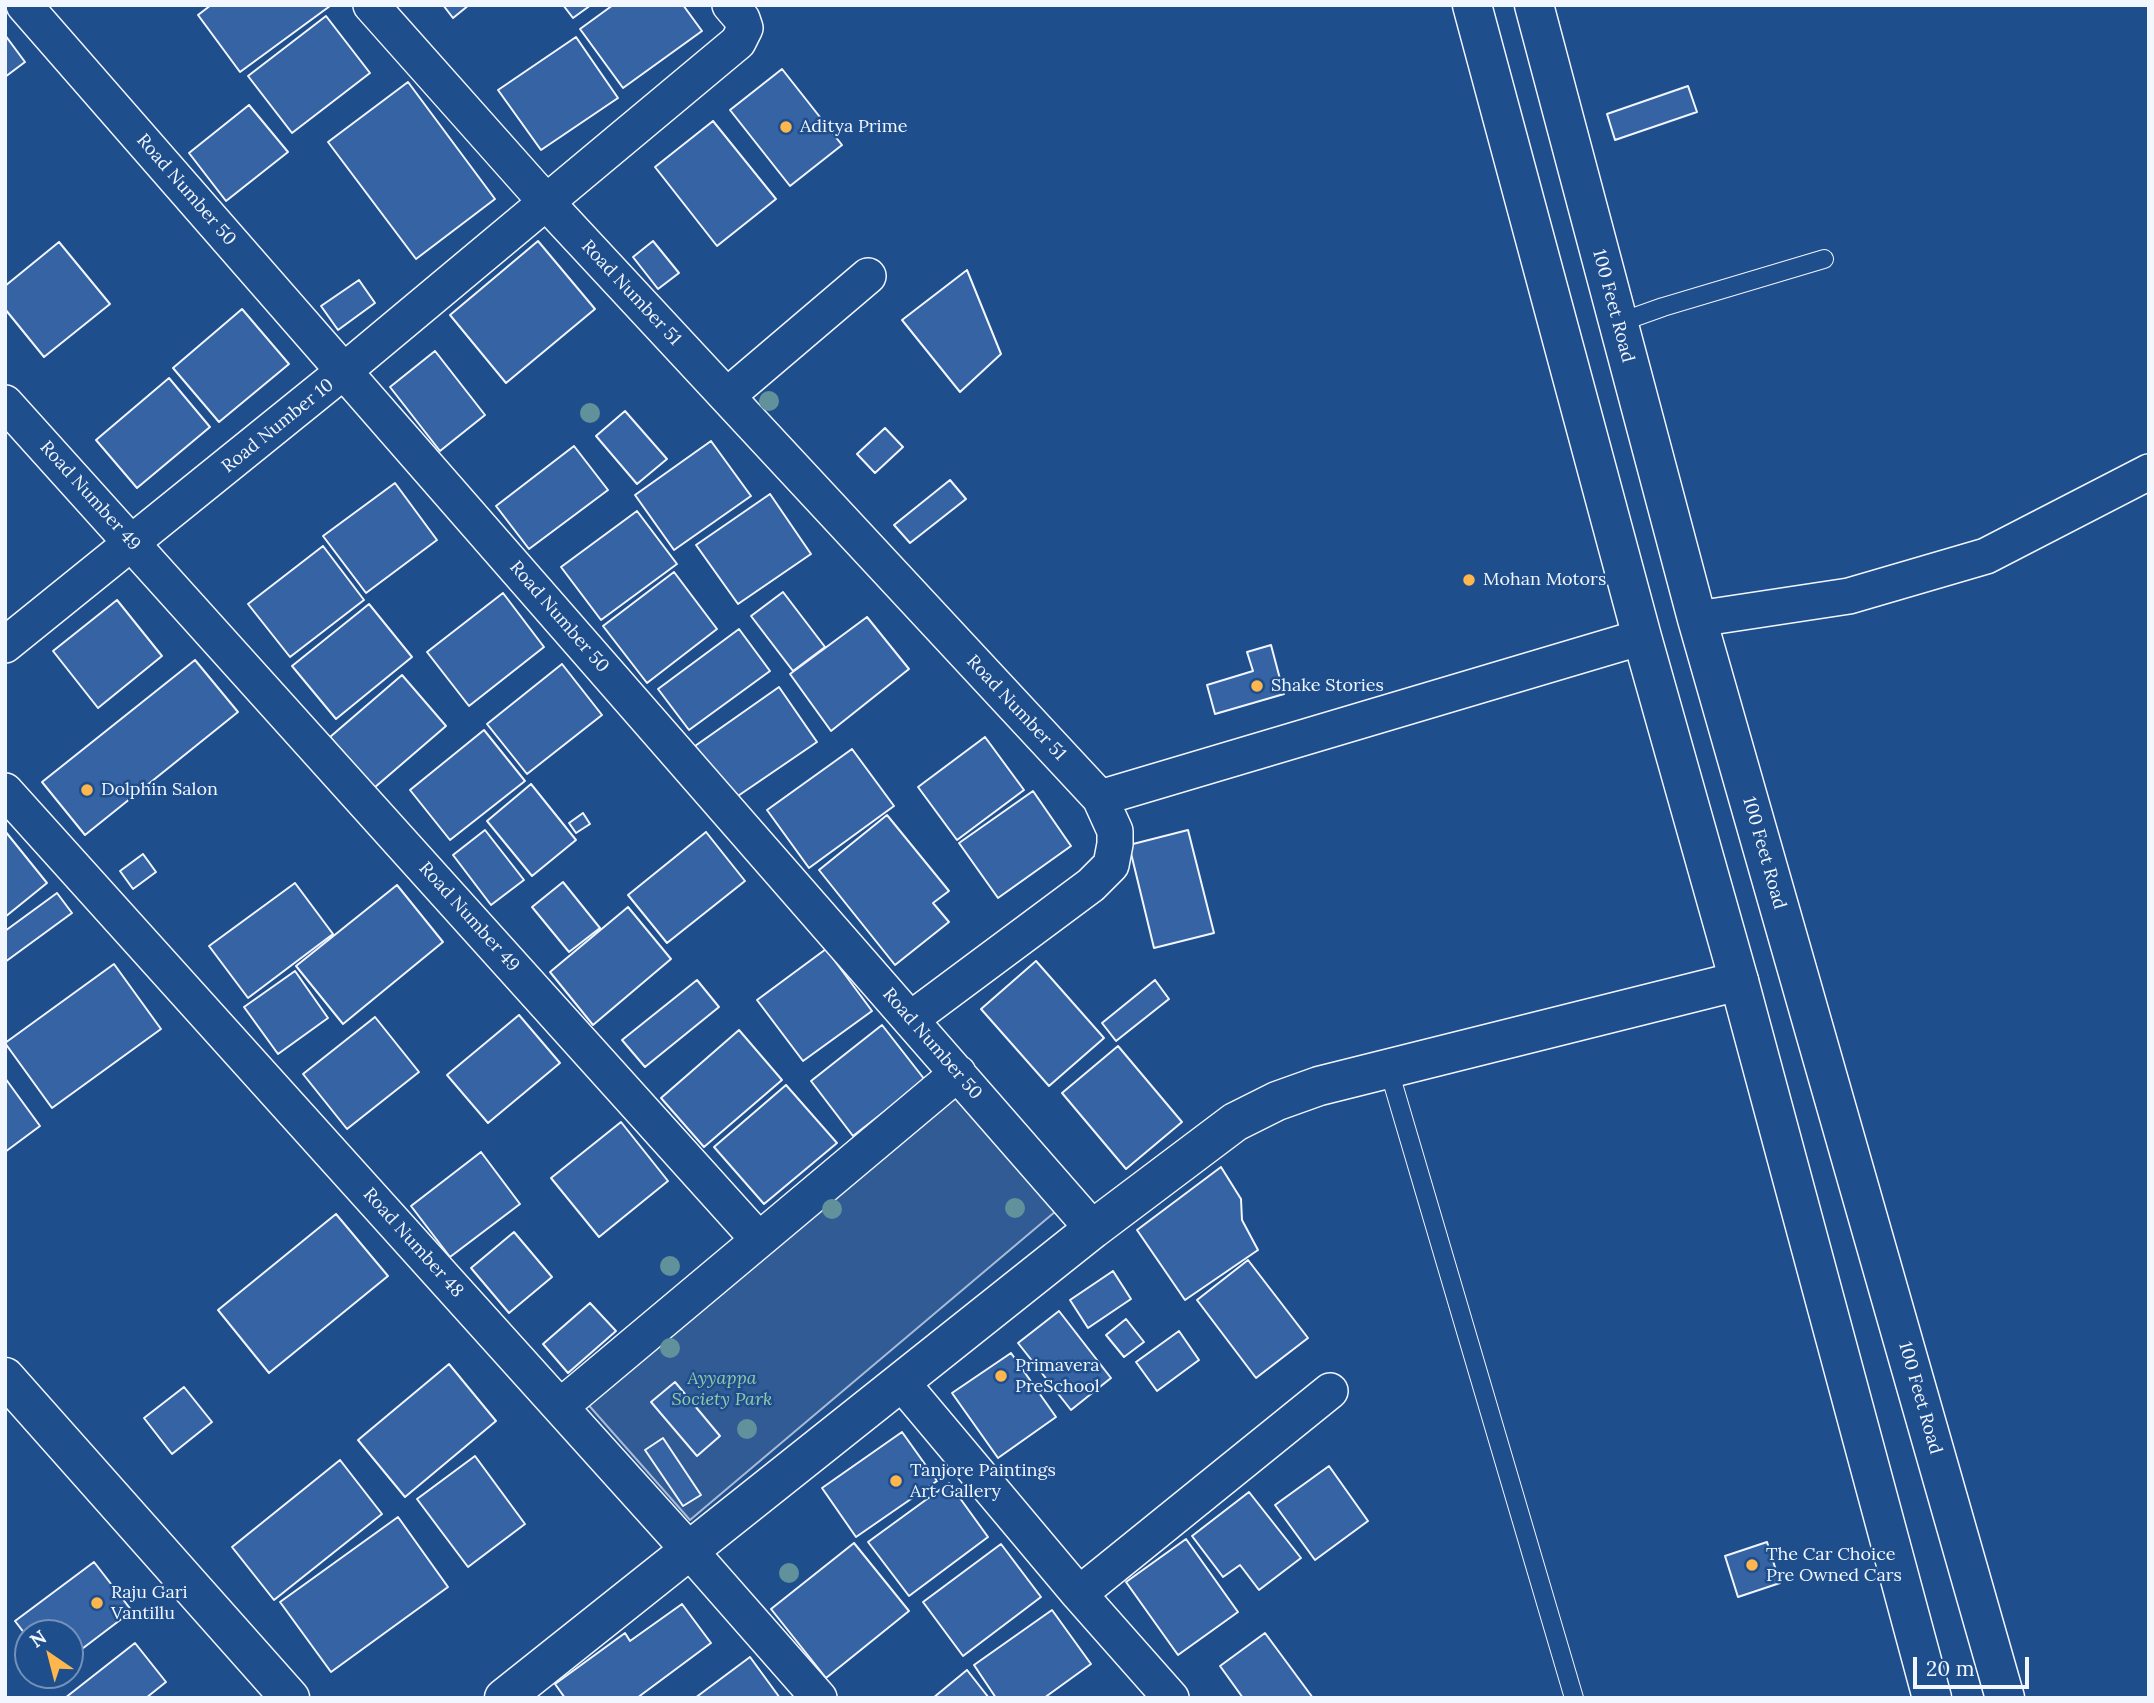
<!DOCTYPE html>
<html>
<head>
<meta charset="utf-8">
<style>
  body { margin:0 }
  #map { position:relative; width:2154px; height:1703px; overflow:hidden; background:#1f4e8c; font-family:Lora,serif }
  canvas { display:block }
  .frame { position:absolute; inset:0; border:7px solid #f2f6ff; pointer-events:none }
  .north { position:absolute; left:14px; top:1619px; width:70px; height:70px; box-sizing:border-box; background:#1f4e8c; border:2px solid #7391ba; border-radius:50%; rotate:325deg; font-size:19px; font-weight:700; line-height:28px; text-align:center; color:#f2f6ff }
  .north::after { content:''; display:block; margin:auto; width:24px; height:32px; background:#ffb74d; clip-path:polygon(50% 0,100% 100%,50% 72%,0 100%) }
  .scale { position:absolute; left:1913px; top:1657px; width:116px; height:32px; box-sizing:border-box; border:4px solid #f2f6ff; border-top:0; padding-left:9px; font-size:21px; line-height:24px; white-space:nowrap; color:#f2f6ff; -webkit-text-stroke:5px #1f4e8c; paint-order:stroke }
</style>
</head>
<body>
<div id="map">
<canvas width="2154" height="1703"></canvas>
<div class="frame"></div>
<div class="north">N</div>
<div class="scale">20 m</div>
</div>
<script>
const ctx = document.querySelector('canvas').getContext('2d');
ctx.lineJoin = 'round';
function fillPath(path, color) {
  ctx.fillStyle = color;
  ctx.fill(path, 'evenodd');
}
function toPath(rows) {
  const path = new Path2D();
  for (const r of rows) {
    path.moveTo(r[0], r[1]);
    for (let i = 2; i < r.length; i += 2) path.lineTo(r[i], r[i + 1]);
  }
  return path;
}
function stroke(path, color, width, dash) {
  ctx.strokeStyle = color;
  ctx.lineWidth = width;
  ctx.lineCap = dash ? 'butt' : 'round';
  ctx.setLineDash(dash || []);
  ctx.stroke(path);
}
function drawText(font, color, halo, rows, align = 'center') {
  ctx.font = font + ' Lora,serif';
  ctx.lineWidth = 5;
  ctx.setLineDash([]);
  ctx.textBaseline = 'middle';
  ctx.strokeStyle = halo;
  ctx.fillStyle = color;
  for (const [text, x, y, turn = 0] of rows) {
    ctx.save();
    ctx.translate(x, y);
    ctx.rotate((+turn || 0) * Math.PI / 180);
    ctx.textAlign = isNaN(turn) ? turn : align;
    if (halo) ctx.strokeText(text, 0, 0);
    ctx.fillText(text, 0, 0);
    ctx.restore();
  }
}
const built = toPath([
  [954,1091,1056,1211,690,1520,585,1401,954,1091]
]);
const building = toPath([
  [211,5,330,5,330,6,240,72,198,15,211,5],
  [443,5,469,5,453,18,443,5],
  [563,5,591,5,573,18,563,5],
  [613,5,683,5,702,31,623,88,580,29,613,5],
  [326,16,370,73,292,133,248,76,326,16],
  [5,35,25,62,5,77,5,35],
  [576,37,618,98,541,150,498,90,576,37],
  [782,69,842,145,790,186,730,110,782,69],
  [408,82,495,199,416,259,328,142,408,82],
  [1688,86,1697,112,1615,140,1607,114,1688,86],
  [249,105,288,152,226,201,189,153,249,105],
  [713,121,776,199,717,246,655,167,713,121],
  [538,241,595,309,506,383,450,315,538,241],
  [653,241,679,273,658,289,633,257,653,241],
  [59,242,110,304,44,357,5,309,5,286,59,242],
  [967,270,1001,354,960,392,902,320,967,270],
  [359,280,375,303,338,330,321,306,359,280],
  [242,309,289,364,219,422,173,368,242,309],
  [435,351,485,415,440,451,390,387,435,351],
  [169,378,210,427,137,488,96,440,169,378],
  [625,411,667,459,637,484,596,436,625,411],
  [885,428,903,447,875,473,857,454,885,428],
  [711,441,751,496,674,550,635,495,711,441],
  [574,446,608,490,529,549,496,506,574,446],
  [950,480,966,499,910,543,894,525,950,480],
  [395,483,437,540,366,593,323,536,395,483],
  [770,494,811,554,738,604,696,545,770,494],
  [637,511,677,564,601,620,561,567,637,511],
  [323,546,364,600,290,657,248,604,323,546],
  [674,572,717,629,647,683,603,626,674,572],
  [783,592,825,647,793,671,751,616,783,592],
  [503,593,544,647,469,706,427,652,503,593],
  [117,600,162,656,98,708,53,651,117,600],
  [369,604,412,657,336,719,292,666,369,604],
  [867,617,909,669,831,731,790,674,867,617],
  [739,629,770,671,689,730,658,689,739,629],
  [1271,645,1284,694,1215,714,1207,685,1253,671,1247,652,1271,645],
  [195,660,238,712,85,835,42,782,195,660],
  [562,664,602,715,527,774,487,724,562,664],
  [402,675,446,726,374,788,330,737,402,675],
  [779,687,817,742,732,800,695,746,779,687],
  [484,730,525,781,450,840,410,790,484,730],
  [985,737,1024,790,957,840,918,787,985,737],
  [852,749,894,806,809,868,767,810,852,749],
  [531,784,576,840,532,876,487,821,531,784],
  [1033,791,1071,846,998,898,959,843,1033,791],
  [583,813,590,824,576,833,569,823,583,813],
  [887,815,949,891,933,903,949,922,895,965,819,870,887,815],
  [485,830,524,880,491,905,453,855,485,830],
  [1188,830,1214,933,1154,948,1129,845,1188,830],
  [5,831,47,883,5,917,5,831],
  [706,832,745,881,667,943,628,895,706,832],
  [143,854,156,872,133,889,120,871,143,854],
  [563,882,600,928,569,952,532,907,563,882],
  [295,883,333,934,248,998,209,946,295,883],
  [397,885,443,942,343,1024,296,966,397,885],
  [57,893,72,913,5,962,5,931,57,893],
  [628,907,671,959,593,1025,550,972,628,907],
  [826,949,872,1011,803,1061,757,1000,826,949],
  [1036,961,1104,1038,1049,1086,981,1009,1036,961],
  [114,964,161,1029,52,1108,5,1043,114,964],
  [295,971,328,1018,278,1054,244,1007,295,971],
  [697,980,719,1007,645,1067,622,1040,697,980],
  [1155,980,1169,999,1116,1041,1102,1023,1155,980],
  [519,1015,560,1063,488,1123,447,1075,519,1015],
  [375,1017,419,1072,347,1129,303,1074,375,1017],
  [882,1025,925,1080,853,1136,811,1081,882,1025],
  [739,1030,782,1080,704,1147,661,1098,739,1030],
  [1118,1046,1182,1122,1126,1169,1062,1093,1118,1046],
  [5,1078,40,1126,5,1152,5,1078],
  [786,1085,837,1143,764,1204,714,1147,786,1085],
  [621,1122,668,1181,599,1237,551,1178,621,1122],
  [481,1152,520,1204,450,1257,411,1206,481,1152],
  [1221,1167,1241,1199,1242,1220,1258,1250,1185,1300,1137,1230,1221,1167],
  [336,1214,388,1276,269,1373,218,1310,336,1214],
  [514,1232,552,1277,509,1313,471,1268,514,1232],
  [1248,1260,1308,1338,1256,1378,1197,1300,1248,1260],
  [1113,1271,1131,1299,1088,1328,1070,1300,1113,1271],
  [590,1303,616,1331,568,1373,543,1344,590,1303],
  [1059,1311,1111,1378,1071,1410,1018,1343,1059,1311],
  [1126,1319,1144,1342,1124,1357,1106,1335,1126,1319],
  [1179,1331,1199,1360,1157,1391,1136,1362,1179,1331],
  [1011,1353,1056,1417,998,1458,952,1393,1011,1353],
  [449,1364,496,1421,405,1497,358,1440,449,1364],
  [675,1382,720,1436,697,1456,651,1402,675,1382],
  [184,1387,212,1422,172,1454,144,1418,184,1387],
  [902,1432,937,1481,856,1537,822,1488,902,1432],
  [663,1438,701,1495,683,1506,645,1450,663,1438],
  [475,1456,525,1524,468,1567,417,1499,475,1456],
  [340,1460,382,1514,274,1600,232,1547,340,1460],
  [1329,1466,1368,1521,1315,1560,1275,1505,1329,1466],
  [949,1483,988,1537,909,1596,868,1542,949,1483],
  [1249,1492,1301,1558,1259,1590,1240,1565,1223,1577,1192,1536,1249,1492],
  [398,1517,448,1587,331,1672,280,1602,398,1517],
  [1186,1539,1238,1612,1178,1655,1126,1582,1186,1539],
  [1767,1542,1780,1583,1738,1597,1725,1556,1767,1542],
  [854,1543,909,1611,826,1678,771,1609,854,1543],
  [1001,1544,1041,1597,963,1656,923,1602,1001,1544],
  [94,1562,132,1611,70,1658,70,1633,28,1633,28,1638,15,1621,94,1562],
  [682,1604,711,1643,637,1698,565,1698,555,1684,625,1633,630,1641,682,1604],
  [1052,1610,1091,1664,1044,1698,996,1698,974,1665,1052,1610],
  [1265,1633,1313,1698,1243,1698,1220,1666,1265,1633],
  [135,1643,166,1682,146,1698,65,1698,135,1643],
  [750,1657,780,1698,695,1698,750,1657],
  [967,1670,989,1698,933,1698,967,1670]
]);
const service = toPath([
  [1618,323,1663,307,1824,259],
  [1388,1067,1574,1698]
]);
const minor = toPath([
  [24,5,1093,1229],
  [371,5,547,203,1100,798,1642,637],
  [727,396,868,276],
  [5,403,759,1240,561,1406],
  [1697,619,1849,596,1986,556,2149,472],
  [5,645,344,371,738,42,745,28,742,19,730,5],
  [5,791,689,1550,819,1698],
  [911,1019,1091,885,1111,865,1115,844,1115,831,1100,798],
  [759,1240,958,1073],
  [901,1382,1079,1594,1171,1698],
  [1079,1594,1330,1391]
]);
const tertiary = toPath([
  [5,1377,290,1698],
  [504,1698,1093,1229,1235,1122,1277,1101,1319,1086,1739,981]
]);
const secondary = toPath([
  [1472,5,1642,637,1739,981,1932,1698],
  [1534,5,1697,619,2005,1698]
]);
const trees = [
  [769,401],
  [590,413],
  [1015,1208],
  [832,1209],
  [670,1266],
  [670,1348],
  [747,1429],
  [789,1573]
];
const markers = [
  [786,127,7,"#ffb74d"],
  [1469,580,7,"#ffb74d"],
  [1257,686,7,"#ffb74d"],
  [87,790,7,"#ffb74d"],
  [1001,1376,7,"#ffb74d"],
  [896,1481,7,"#ffb74d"],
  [1752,1565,7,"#ffb74d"],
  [97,1603,7,"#ffb74d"]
];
const poiNames = [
  ["Aditya Prime",800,127],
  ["Mohan Motors",1483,580],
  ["Shake Stories",1271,686],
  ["Dolphin Salon",101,790],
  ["Primavera",1015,1366],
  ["PreSchool",1015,1387],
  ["Tanjore Paintings",910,1471],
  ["Art Gallery",910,1492],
  ["The Car Choice",1766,1555],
  ["Pre Owned Cars",1766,1576],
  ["Raju Gari",111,1593],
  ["Vantillu",111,1614]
];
const streetNames = [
  ["Road Number 50",186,190,49],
  ["Road Number 51",631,293,47],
  ["100 Feet Road",1613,306,75],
  ["Road Number 10",278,426,-39],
  ["Road Number 49",90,496,48],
  ["Road Number 50",559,617,49],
  ["Road Number 51",1016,708,47],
  ["100 Feet Road",1764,853,74],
  ["Road Number 49",469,917,48],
  ["Road Number 50",932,1044,49],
  ["Road Number 48",413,1243,48],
  ["100 Feet Road",1920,1398,74]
];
const parkNames = [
  ["Ayyappa",722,1379],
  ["Society Park",722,1400]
];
fillPath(built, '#305b95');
stroke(built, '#a8bbd7', 2);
fillPath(building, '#3563a3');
stroke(building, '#f2f6ff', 2);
stroke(service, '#f2f6ff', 20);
stroke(minor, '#f2f6ff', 38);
stroke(tertiary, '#f2f6ff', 41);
stroke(secondary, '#f2f6ff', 41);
stroke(service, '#1f4e8c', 18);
stroke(minor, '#1f4e8c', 35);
stroke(tertiary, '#1f4e8c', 38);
stroke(secondary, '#1f4e8c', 38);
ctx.fillStyle = '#61919a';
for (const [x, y] of trees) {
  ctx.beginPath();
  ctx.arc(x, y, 10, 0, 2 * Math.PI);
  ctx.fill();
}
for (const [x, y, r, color] of markers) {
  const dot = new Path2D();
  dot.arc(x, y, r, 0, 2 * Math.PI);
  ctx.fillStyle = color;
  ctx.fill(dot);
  stroke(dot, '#1f4e8c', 2.5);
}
drawText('18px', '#f2f6ff', '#1f4e8c', poiNames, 'left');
drawText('18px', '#f2f6ff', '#1f4e8c', streetNames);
drawText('italic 18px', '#97c8a6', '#1f4e8c', parkNames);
</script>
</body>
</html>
